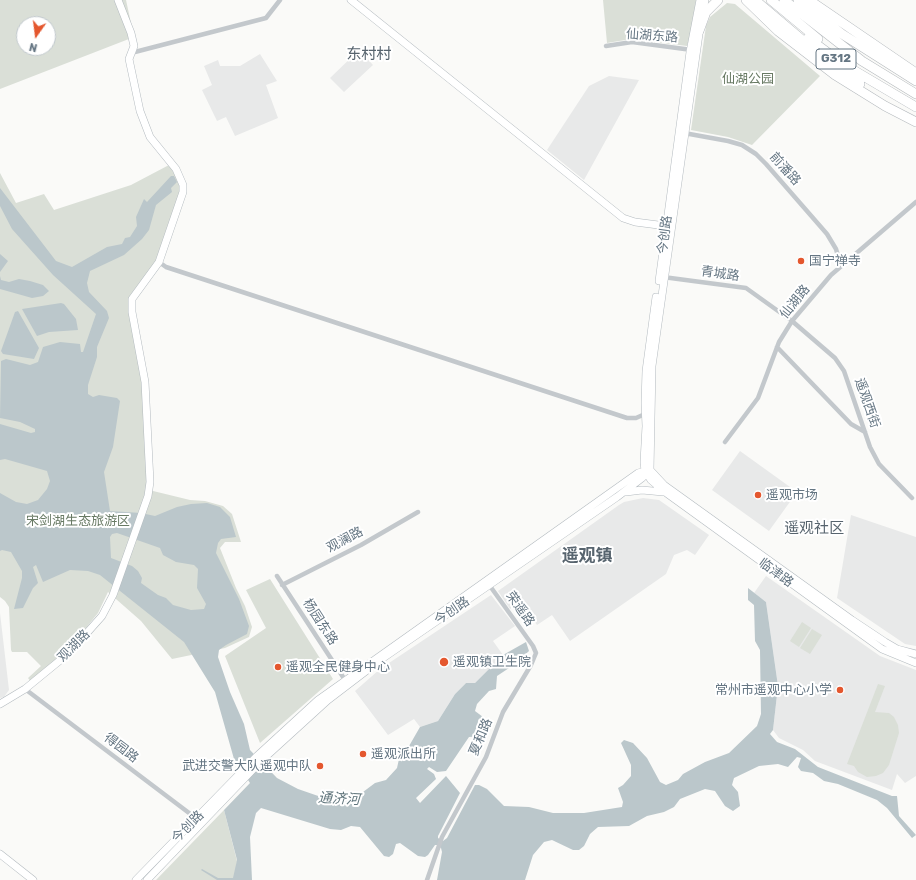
<!DOCTYPE html>
<html>
<head>
<meta charset="utf-8">
<style>
  body { margin:0 }
  #map { position:relative; width:916px; height:880px; overflow:hidden; background:#fafaf8; font-family:Rubik,sans-serif }
  canvas { display:block }
  .north { position:absolute; left:16px; top:16px; width:40px; height:40px; box-sizing:border-box; background:#fff; border:1px solid #c1c8cd; border-radius:50%; rotate:194deg; font-size:11px; font-weight:700; line-height:16px; text-align:center; color:#657683 }
  .north::after { content:''; display:block; margin:auto; width:14px; height:18px; background:#e4572e; clip-path:polygon(50% 0,100% 100%,50% 72%,0 100%) }
</style>
</head>
<body>
<div id="map">
<canvas width="916" height="880"></canvas>
<div class="north">N</div>
</div>
<script>
const ctx = document.querySelector('canvas').getContext('2d');
ctx.lineJoin = 'round';
function fillPath(path, color) {
  ctx.fillStyle = color;
  ctx.fill(path, 'evenodd');
}
function toPath(rows) {
  const path = new Path2D();
  for (const r of rows) {
    path.moveTo(r[0], r[1]);
    for (let i = 2; i < r.length; i += 2) path.lineTo(r[i], r[i + 1]);
  }
  return path;
}
function stroke(path, color, width, dash) {
  ctx.strokeStyle = color;
  ctx.lineWidth = width;
  ctx.lineCap = dash ? 'butt' : 'round';
  ctx.setLineDash(dash || []);
  ctx.stroke(path);
}
function drawText(font, color, halo, rows, align = 'center') {
  ctx.font = font + ' Rubik,"Noto Sans SC",sans-serif';
  ctx.lineWidth = 4;
  ctx.setLineDash([]);
  ctx.textBaseline = 'middle';
  ctx.strokeStyle = halo;
  ctx.fillStyle = color;
  for (const [text, x, y, turn = 0] of rows) {
    ctx.save();
    ctx.translate(x, y);
    ctx.rotate((+turn || 0) * Math.PI / 180);
    ctx.textAlign = isNaN(turn) ? turn : align;
    if (halo) ctx.strokeText(text, 0, 0);
    ctx.fillText(text, 0, 0);
    ctx.restore();
  }
}
const built = toPath([
  [359,50,373,65,344,92,330,78],
  [260,54,277,81,266,85,278,118,235,136,226,117,217,121,202,90,212,85,204,66,218,60,220,66,240,66],
  [609,76,639,80,584,180,547,150,589,86],
  [740,451,797,492,769,531,712,490],
  [643,498,659,500,709,535,695,555,687,550,674,555,666,574,570,641,552,615,537,625,521,602,510,609,498,591,619,505,624,502],
  [851,515,916,537,916,646,905,644,837,598],
  [766,576,880,656,916,670,916,776,905,783,897,774,892,790,815,761,803,750,779,738,773,730,778,686,766,602,754,593],
  [491,595,515,626,493,641,503,655,475,683,466,683,455,694,438,721,420,727,414,719,388,735,355,691,380,669],
  [0,613,9,690,4,697,0,698]
]);
const green = toPath([
  [0,0,126,0,134,37,0,89],
  [24,24,48,24,48,48,24,48],
  [603,0,696,0,694,22,687,46,631,39,607,43],
  [727,3,735,4,820,76,752,145,728,137,691,130,706,26,710,17],
  [169,165,181,184,180,195,156,261,129,297,142,382,149,490,190,500,205,501,223,506,232,514,241,542,225,542,220,548,236,588,245,606,252,627,249,637,225,648,172,659,141,621,108,592,98,613,81,634,63,654,31,682,28,678,41,666,27,652,12,652,11,650,9,607,5,601,0,597,0,173,16,203,44,194,54,210,131,185],
  [270,579,333,679,260,743,225,656,266,628,246,590],
  [802,622,811,628,799,647,790,641],
  [812,629,822,635,810,654,800,648],
  [878,684,885,686,875,712,889,713,894,717,898,725,899,733,889,765,883,773,876,776,867,777,858,772,854,766,847,764],
  [224,810,237,861,236,874,237,880,156,880]
]);
const water = toPath([
  [171,176,174,176,177,182,171,188,172,192,156,205,149,230,142,239,124,255,90,271,87,283,89,292,107,311,109,318,97,347,97,357,88,385,88,394,93,397,99,395,117,398,120,401,113,447,104,472,110,511,141,513,155,516,177,507,191,504,207,503,220,507,230,517,236,537,221,539,218,543,216,553,239,599,249,626,247,634,226,645,219,650,218,657,230,692,244,724,250,750,277,778,298,789,324,798,340,800,363,792,375,783,386,780,397,768,399,759,405,753,420,727,438,721,455,694,466,683,475,683,503,655,526,642,529,651,515,664,497,676,496,689,489,691,477,704,475,711,483,717,486,732,483,736,469,737,446,771,437,772,429,767,427,769,434,774,436,779,416,798,420,803,446,776,460,793,438,836,438,838,443,841,447,838,475,785,479,785,487,789,504,806,529,807,553,813,584,813,622,807,623,802,618,788,623,785,631,776,631,765,621,743,624,740,633,743,647,758,660,782,666,785,678,780,683,774,705,762,729,753,757,726,761,714,760,650,755,641,754,605,748,600,748,588,766,602,778,686,773,730,770,734,777,742,795,749,818,767,892,796,897,796,899,816,916,835,912,838,887,808,877,800,838,784,824,781,813,773,801,771,798,767,801,758,797,757,788,767,778,764,759,766,734,778,732,785,738,792,740,806,733,811,725,806,715,791,705,789,680,799,674,807,664,812,647,816,629,826,598,827,590,834,584,846,579,850,573,850,552,840,544,842,533,855,525,880,437,880,442,852,441,848,437,845,435,845,428,855,425,857,418,856,400,843,396,844,393,854,389,857,384,856,360,827,351,826,341,830,330,829,261,808,256,813,250,837,252,880,217,880,201,870,202,869,218,878,233,878,237,860,224,810,250,783,234,759,215,692,184,642,100,575,88,571,70,570,43,582,36,565,33,567,38,583,33,588,23,608,14,609,22,578,22,571,11,552,2,550,0,551,0,493,16,502,27,504,38,500,47,489,50,481,47,471,5,459,0,460,0,424,31,433,35,432,35,429,20,422,0,418,1,361,6,359,30,365,38,362,43,347,60,342,80,344,81,352,83,352,96,314,53,275,12,229,0,206,0,188,56,261,72,267,107,247,122,244,125,238,130,237,137,226,136,217,144,199,147,202],
  [117,533,160,548,163,555,176,562,194,565,198,569,197,588,206,604,204,609,191,610,173,605,166,598,158,595,141,583,142,578,138,571,132,566,111,558,110,537,112,534],
  [0,254,8,261,0,272],
  [0,276,1,280,9,282,19,279,30,281,43,285,49,291,43,296,32,298,0,289],
  [61,303,64,304,76,319,78,330,49,332,37,336,22,309],
  [18,311,39,348,34,359,3,354,1,351,15,312]
]);
const street = toPath([
  [606,46,632,42,692,50],
  [131,53,266,18,280,0],
  [684,133,728,141,742,145,756,154,766,164,827,234,836,249,841,266],
  [159,262,166,267,627,418,636,418,645,414],
  [663,277,746,288,792,321,835,358,844,371,870,447,879,464,912,498],
  [777,347,851,424,865,432],
  [725,442,758,398,779,342,792,321,831,275,916,202],
  [277,576,345,680],
  [282,585,361,545,418,512],
  [25,689,197,819],
  [427,880,442,837,486,757,503,712,531,665,536,653,533,646,490,586]
]);
const secondary = toPath([
  [351,0,623,218,635,222,666,226],
  [702,17,705,0],
  [659,281,690,52,700,0],
  [656,297,646,371,645,403,646,426,644,462,645,471,651,480,665,492,882,649,916,663],
  [650,470,664,485,852,620,885,642,897,649,916,654],
  [626,492,642,490,663,492],
  [0,704,25,689,69,653,102,616,113,595,148,496,150,482,145,382,132,312,132,299,159,262,183,192,183,185,176,169,150,137,140,111,129,59,134,46,131,33,118,0],
  [0,854,33,880],
  [136,880,257,756,318,700,638,473,649,470],
  [147,880,261,761,328,700,383,658,617,497,642,478,650,470,652,366,700,27]
]);
const highway = toPath([
  [746,0,778,31,835,75,885,106,916,122],
  [755,0,827,61,860,84],
  [771,0,818,39],
  [784,0,862,61,916,94],
  [798,0,842,34,916,81],
  [809,0,916,73],
  [699,31,706,12,718,0],
  [808,38,843,64,916,107]
]);
const markers = [
  [801,261,4,"#e4572e"],
  [758,495,4,"#e4572e"],
  [444,662,5,"#e4572e"],
  [278,667,4,"#e4572e"],
  [840,690,4,"#e4572e"],
  [363,754,4,"#e4572e"],
  [320,766,4,"#e4572e"]
];
const shields = [
  [836,59,40]
];
const shieldNames = [
  ["G312",836,59]
];
const streetNames = [
  ["仙湖东路",652,36,4],
  ["前潘路",785,169,48],
  ["今创路",665,235,-82],
  ["青城路",720,274,8],
  ["仙湖路",795,302,-51],
  ["遥观西街",867,403,71],
  ["观澜路",345,540,-28],
  ["临津路",776,573,36],
  ["荣遥路",520,609,55],
  ["今创路",452,611,-34],
  ["杨园东路",320,622,57],
  ["观湖路",74,646,-45],
  ["夏和路",481,737,-67],
  ["得园路",121,748,37],
  ["今创路",188,827,-45]
];
const parkNames = [
  ["仙湖公园",748,79],
  ["宋剑湖生态旅游区",78,521]
];
const poiNames = [
  ["国宁禅寺",809,261],
  ["遥观市场",766,495],
  ["遥观镇卫生院",453,662],
  ["遥观全民健身中心",286,667],
  ["常州市遥观中心小学",832,690,"right"],
  ["遥观派出所",371,754],
  ["武进交警大队遥观中队",312,766,"right"]
];
const waterNames = [
  ["通济河",339,799,3]
];
const quarterNames = [
  ["东村村",369,55],
  ["遥观社区",814,529]
];
const districtNames = [
  ["遥观镇",587,556]
];
fillPath(built, '#e8e9e9');
fillPath(green, '#dadfd7');
fillPath(water, '#bbc7cb');
stroke(secondary, '#b3babf', 8);
stroke(highway, '#b4b9bd', 10);
stroke(street, '#c3c8cc', 4.5);
stroke(secondary, '#fff', 7);
stroke(highway, '#fff', 9);
for (const [x, y, r, color] of markers) {
  const dot = new Path2D();
  dot.arc(x, y, r, 0, 2 * Math.PI);
  ctx.fillStyle = color;
  ctx.fill(dot);
  stroke(dot, '#fff', 1.5);
}
for (const [x, y, w] of shields) {
  const box = new Path2D();
  box.roundRect(x - w / 2, y - 10, w, 20, 3);
  ctx.fillStyle = '#fff';
  ctx.fill(box);
  stroke(box, '#657683', 1);
}
drawText('bold 12px', '#657683', null, shieldNames);
drawText('13px', '#657683', '#fff', streetNames);
drawText('13px', '#687a64', '#fff', parkNames);
drawText('13px', '#657683', '#fff', poiNames, 'left');
drawText('italic 14px', '#60757c', '#fff', waterNames);
drawText('15px', '#57646e', '#fff', quarterNames);
drawText('bold 17px', '#57646e', '#fff', districtNames);
</script>
</body>
</html>
